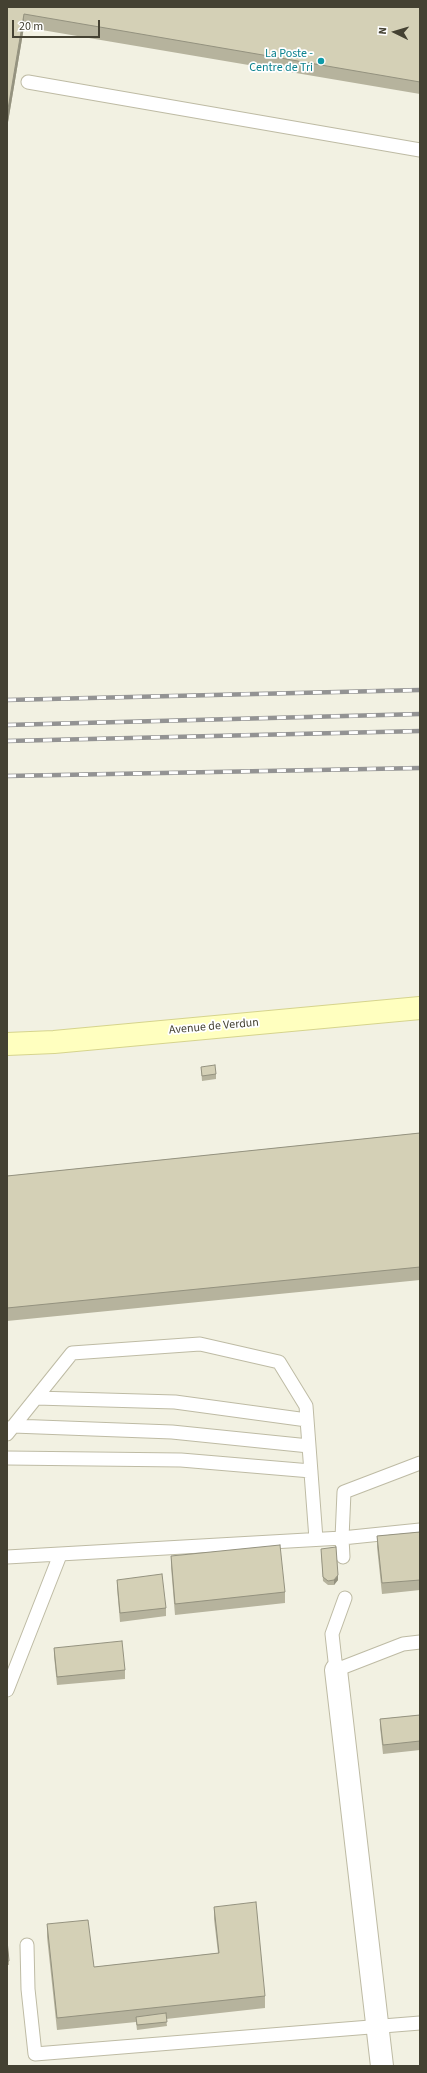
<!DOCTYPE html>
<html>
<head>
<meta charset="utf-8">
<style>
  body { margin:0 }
  #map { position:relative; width:427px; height:2073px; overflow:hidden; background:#f2f1e2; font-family:"Source Sans 3",sans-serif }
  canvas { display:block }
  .frame { position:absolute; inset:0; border:8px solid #444132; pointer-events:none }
  .north { position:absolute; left:375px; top:12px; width:40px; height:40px; -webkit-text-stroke:3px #fff; paint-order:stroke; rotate:275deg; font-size:11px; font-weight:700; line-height:16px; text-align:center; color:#444132 }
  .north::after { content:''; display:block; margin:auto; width:14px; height:18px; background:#444132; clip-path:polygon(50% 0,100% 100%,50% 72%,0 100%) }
  .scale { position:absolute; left:12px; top:20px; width:88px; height:18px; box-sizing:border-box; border:2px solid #444132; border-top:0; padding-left:5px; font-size:12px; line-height:14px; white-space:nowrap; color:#444132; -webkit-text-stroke:3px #fff; paint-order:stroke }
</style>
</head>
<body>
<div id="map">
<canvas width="427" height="2073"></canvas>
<div class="frame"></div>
<div class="north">N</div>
<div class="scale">20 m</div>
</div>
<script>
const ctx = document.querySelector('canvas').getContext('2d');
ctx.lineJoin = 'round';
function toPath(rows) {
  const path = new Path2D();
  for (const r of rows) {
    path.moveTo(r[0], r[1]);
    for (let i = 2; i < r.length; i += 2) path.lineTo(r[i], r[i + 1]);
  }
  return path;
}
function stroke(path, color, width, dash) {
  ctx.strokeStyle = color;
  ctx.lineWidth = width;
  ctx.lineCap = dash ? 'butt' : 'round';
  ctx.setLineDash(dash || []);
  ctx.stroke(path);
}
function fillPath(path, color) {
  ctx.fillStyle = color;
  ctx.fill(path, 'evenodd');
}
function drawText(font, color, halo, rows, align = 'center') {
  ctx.font = font + ' "Source Sans 3",sans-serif';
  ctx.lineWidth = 3.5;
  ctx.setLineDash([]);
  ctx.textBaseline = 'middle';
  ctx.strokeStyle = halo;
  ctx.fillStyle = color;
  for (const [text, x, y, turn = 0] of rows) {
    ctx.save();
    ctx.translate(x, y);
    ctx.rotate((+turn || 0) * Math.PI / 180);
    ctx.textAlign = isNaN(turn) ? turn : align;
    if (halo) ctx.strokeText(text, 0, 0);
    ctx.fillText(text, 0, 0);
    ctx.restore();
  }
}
const lane = toPath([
  [28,82,420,150],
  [36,1398,175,1402,307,1420],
  [13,1426,172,1432,309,1446],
  [7,1434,72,1353,200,1344,279,1362,306,1406,316,1539],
  [7,1458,181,1460,311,1471],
  [420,1463,344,1492,342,1538,420,1530],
  [7,1557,342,1538,343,1557],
  [345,1598,332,1634,336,1670,403,1644,420,1642],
  [7,1690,60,1555],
  [27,1945,28,1989,35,2054,420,2023]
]);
const street = toPath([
  [336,1670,382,2066]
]);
const secondary = toPath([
  [7,1044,54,1042,420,1008]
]);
const rail = toPath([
  [7,700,420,690],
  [7,725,420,714],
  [7,741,420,731],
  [7,776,420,768]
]);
const wall = toPath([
  [7,7,420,7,420,94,24,27,7,128],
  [201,1067,216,1074,216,1079,202,1081],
  [420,1133,420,1280,7,1321,7,1176],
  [420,1532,420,1590,382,1594,377,1547,377,1536],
  [321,1549,338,1580,334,1585,328,1585,323,1581],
  [171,1556,285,1592,285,1603,175,1615,171,1567],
  [117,1580,166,1608,166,1616,120,1622,117,1588],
  [54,1648,125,1670,125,1679,57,1685,54,1656],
  [420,1715,420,1750,383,1754,380,1727,380,1719],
  [214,1907,265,1996,265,2008,166,2019,167,2026,137,2030,136,2022,57,2030,47,1937,47,1924,94,1967,218,1953,214,1919],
  [7,1940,9,1961,9,1965,7,1965]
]);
const shadedWall = toPath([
  [24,14,24,27,7,128,7,115],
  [338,1575,338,1580,334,1585,334,1580]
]);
const building = toPath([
  [7,7,420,7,420,82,24,14,7,115,7,7],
  [215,1065,216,1074,202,1076,201,1067,215,1065],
  [420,1133,420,1267,7,1308,7,1176,420,1133],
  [420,1532,420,1580,382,1583,377,1536,420,1532],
  [280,1545,285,1592,175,1604,171,1556,280,1545],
  [336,1547,338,1575,334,1580,328,1581,323,1577,321,1549,336,1547],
  [162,1574,166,1608,120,1613,117,1580,162,1574],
  [122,1641,125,1670,57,1677,54,1648,122,1641],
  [420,1715,420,1741,383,1745,380,1719,420,1715],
  [256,1902,265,1996,57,2018,47,1924,88,1920,94,1967,219,1953,214,1907,256,1902],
  [7,1940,9,1961,7,1961,7,1940],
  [166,2013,167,2022,137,2025,136,2017,166,2013]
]);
const markers = [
  [321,61,4,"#0f9aa8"]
];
const cultureNames = [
  ["La Poste -",313,54],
  ["Centre de Tri",313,68]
];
const streetNames = [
  ["Avenue de Verdun",214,1027,-5]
];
stroke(lane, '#bebba4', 15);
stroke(street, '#bebba4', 24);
stroke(secondary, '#d6d48d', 24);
stroke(lane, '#fff', 13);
stroke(street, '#fff', 22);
stroke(secondary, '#ffffbf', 22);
stroke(rail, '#939393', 4.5);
stroke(rail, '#fff', 3, [9]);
fillPath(wall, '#b6b39d');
fillPath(shadedWall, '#94927f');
fillPath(building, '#d4d0b6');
stroke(building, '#94927f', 1);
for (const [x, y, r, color] of markers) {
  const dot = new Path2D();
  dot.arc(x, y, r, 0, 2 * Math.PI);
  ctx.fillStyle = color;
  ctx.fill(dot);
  stroke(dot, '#fff', 1.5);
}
drawText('12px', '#0d838f', '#fff', cultureNames, 'right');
drawText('12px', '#444132', '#fff', streetNames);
</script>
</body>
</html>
